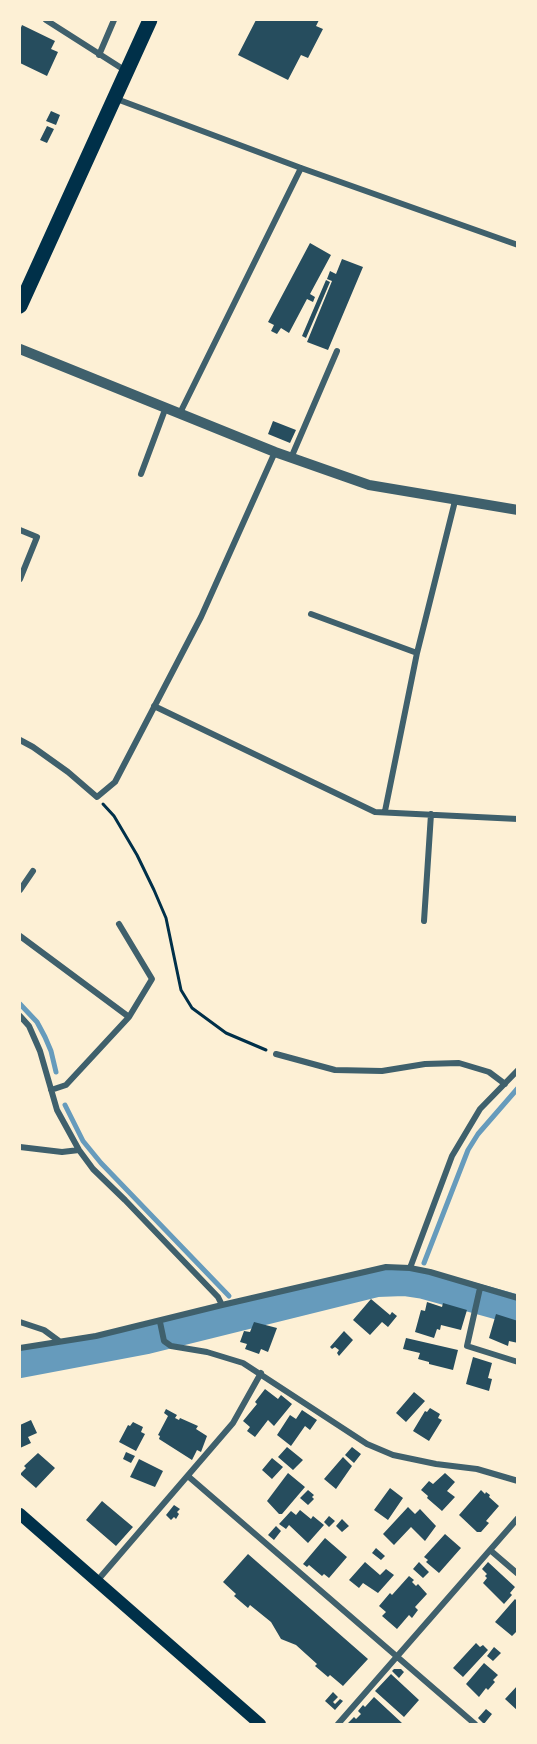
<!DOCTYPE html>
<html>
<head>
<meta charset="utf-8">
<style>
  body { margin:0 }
  #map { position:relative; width:537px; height:1744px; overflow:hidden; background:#fdf0d5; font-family:Helvetica,sans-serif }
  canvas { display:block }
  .frame { position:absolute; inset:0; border:21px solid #fdf0d5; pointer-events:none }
</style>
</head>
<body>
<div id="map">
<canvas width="537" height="1744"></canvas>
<div class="frame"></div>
</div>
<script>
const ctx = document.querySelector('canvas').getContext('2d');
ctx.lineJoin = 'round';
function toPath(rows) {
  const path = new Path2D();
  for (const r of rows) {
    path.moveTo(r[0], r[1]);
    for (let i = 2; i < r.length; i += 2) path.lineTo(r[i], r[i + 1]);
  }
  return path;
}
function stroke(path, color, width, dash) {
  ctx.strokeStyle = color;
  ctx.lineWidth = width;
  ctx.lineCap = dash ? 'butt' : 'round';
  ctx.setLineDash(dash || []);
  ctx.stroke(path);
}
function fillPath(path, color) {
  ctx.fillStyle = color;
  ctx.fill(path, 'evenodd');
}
const stream = toPath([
  [20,1004,37,1022,45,1037,51,1051,56,1072],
  [65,1105,83,1141,101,1163,229,1296],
  [424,1263,468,1150,478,1134,518,1088]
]);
const river = toPath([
  [20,1363,147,1339,377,1282,404,1281,424,1284,518,1310]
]);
const building = toPath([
  [256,20,319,20,316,26,323,29,308,58,301,55,288,80,238,55],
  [22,25,55,41,51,49,58,52,47,76,20,63,20,30],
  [51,111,60,115,56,125,46,121],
  [47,126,54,129,47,143,40,140],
  [310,243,331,255,310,294,315,297,313,302,307,299,289,333,281,328,277,334,271,331,274,325,268,322],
  [342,259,363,267,328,350,307,342,332,281,327,279,330,271,336,274],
  [326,280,330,282,306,338,302,336],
  [273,421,296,430,290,443,268,434],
  [371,1299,390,1315,392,1312,397,1316,388,1327,382,1322,370,1335,353,1320],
  [427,1302,442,1307,443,1303,467,1310,461,1330,441,1325,440,1330,437,1329,434,1338,415,1332,421,1310,425,1311],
  [496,1314,518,1321,518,1343,509,1341,508,1346,489,1338],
  [254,1322,277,1328,268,1352,261,1349,259,1354,245,1349,247,1344,240,1342,244,1331,250,1332],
  [344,1331,353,1340,339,1356,337,1353,339,1350,335,1347,332,1349,330,1347],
  [406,1338,458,1350,453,1370,429,1364,429,1362,418,1359,420,1353,403,1349],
  [473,1357,492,1363,488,1378,492,1379,489,1391,466,1384],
  [265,1389,278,1399,281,1395,292,1404,274,1426,268,1420,255,1437,247,1431,250,1427,243,1421,257,1404,255,1402],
  [414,1392,425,1401,406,1422,396,1413],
  [430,1408,440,1414,438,1418,442,1420,429,1441,413,1431,425,1411,427,1412],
  [166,1409,177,1415,175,1418,179,1420,180,1418,198,1426,196,1429,207,1436,201,1452,197,1450,192,1460,159,1439,160,1436,158,1435,168,1416,164,1413],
  [302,1410,317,1420,310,1430,305,1426,291,1446,277,1435,290,1415,296,1419],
  [31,1420,37,1433,28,1437,31,1443,20,1448,20,1425],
  [133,1422,143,1427,141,1432,145,1434,136,1451,119,1442,128,1425,130,1426],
  [287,1447,303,1460,293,1470,278,1457],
  [352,1447,361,1454,354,1463,345,1455],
  [126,1452,135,1456,131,1463,123,1459],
  [38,1453,55,1468,36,1488,20,1474,26,1468,24,1466],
  [343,1457,352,1466,336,1489,324,1479],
  [272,1458,283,1467,272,1479,262,1470],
  [139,1459,163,1471,155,1487,130,1477],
  [288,1473,305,1487,282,1514,279,1514,267,1501],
  [445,1473,455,1482,447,1491,455,1497,442,1511,427,1498,428,1496,421,1490,429,1481,433,1484],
  [390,1488,403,1498,388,1520,374,1510],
  [308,1490,314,1495,312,1497,314,1499,308,1505,300,1498],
  [481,1490,485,1494,486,1492,490,1495,489,1497,499,1506,486,1521,489,1523,481,1532,477,1532,459,1515],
  [102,1501,133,1527,116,1546,86,1520],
  [174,1505,180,1509,177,1512,179,1514,176,1519,174,1517,171,1520,166,1515],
  [408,1507,415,1514,420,1509,436,1526,425,1541,411,1527,394,1545,383,1534],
  [300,1510,311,1519,313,1516,324,1525,308,1543,289,1525,286,1529,279,1524,291,1511,296,1515],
  [329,1516,335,1521,329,1527,324,1522],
  [342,1519,349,1526,342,1532,336,1526],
  [276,1526,281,1531,274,1540,268,1535],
  [445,1534,461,1548,439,1573,426,1562,428,1560,424,1557],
  [325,1538,347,1557,329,1578,324,1574,322,1576,309,1565,307,1567,303,1564],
  [376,1548,385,1556,381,1560,372,1553],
  [248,1554,368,1659,343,1686,330,1675,328,1677,315,1666,317,1664,296,1645,281,1639,271,1622,250,1605,248,1608,234,1596,236,1594,223,1582],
  [365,1562,380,1575,386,1569,394,1575,378,1593,363,1583,359,1588,349,1580],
  [419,1562,429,1572,423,1578,413,1569],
  [488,1562,515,1587,510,1593,512,1595,504,1604,483,1583,487,1578,485,1576,487,1574,482,1569],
  [409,1576,414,1580,412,1582,416,1586,418,1584,427,1594,415,1607,418,1610,412,1618,409,1615,397,1629,382,1616,386,1612,379,1606,390,1593,392,1595],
  [515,1599,518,1602,518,1630,512,1636,495,1622],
  [476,1643,480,1647,483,1645,488,1650,463,1677,453,1668],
  [494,1647,501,1653,493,1661,487,1656],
  [484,1663,498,1675,493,1680,495,1682,488,1690,486,1688,479,1697,466,1684],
  [394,1669,401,1669,404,1672,399,1678,392,1671],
  [391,1674,419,1700,404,1717,375,1691],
  [518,1685,518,1711,505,1699],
  [333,1692,338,1697,333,1702,335,1704,340,1699,343,1701,335,1710,325,1701],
  [374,1697,402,1723,400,1724,348,1723,354,1717,356,1719,361,1714,358,1711,363,1705,365,1707],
  [486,1709,492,1714,484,1724,478,1718]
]);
const path = toPath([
  [103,804,114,816,137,855,154,890,166,918,181,990,192,1008,226,1033,266,1050]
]);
const minor = toPath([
  [46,20,126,71],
  [99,55,114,20],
  [114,98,301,168,518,245],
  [180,413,301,168],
  [291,458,337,351],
  [141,474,166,407],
  [20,530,37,537,20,579],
  [311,614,417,653],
  [154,706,375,812,518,819],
  [20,740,33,747,68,772,97,797,115,782,201,617,275,452],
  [385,811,417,653,455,501],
  [20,890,33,871],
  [424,921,431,814],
  [20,936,129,1017],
  [20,1016,29,1026,40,1051,57,1110,79,1150,93,1169,125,1200,218,1297,222,1305],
  [276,1054,335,1070,382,1071,425,1064,459,1063,489,1072,505,1084],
  [51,1090,66,1085,129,1017,152,979,119,924],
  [20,1147,62,1152,79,1150],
  [410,1268,452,1156,480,1109,518,1070],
  [480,1288,467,1346,518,1362],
  [20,1322,44,1330,59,1341],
  [160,1322,164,1341,171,1346,207,1352,243,1363,367,1444,393,1455,436,1464,477,1469,518,1481],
  [20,1348,96,1336,222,1305,386,1267,410,1268,430,1272,518,1298],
  [189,1477,475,1724],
  [490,1550,518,1574],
  [97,1581,233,1423,261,1373],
  [338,1724,518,1518]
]);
const tertiary = toPath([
  [20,349,275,452,369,485,518,510]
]);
const secondary = toPath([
  [20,1514,260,1724]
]);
const trunk = toPath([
  [20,306,150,20]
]);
stroke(stream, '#669bbc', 5);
stroke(river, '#669bbc', 30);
fillPath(building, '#264d5e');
stroke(path, '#003049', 3);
stroke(minor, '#3f606c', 6);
stroke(tertiary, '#3f606c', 10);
stroke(secondary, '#003049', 12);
stroke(trunk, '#003049', 15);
</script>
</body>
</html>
